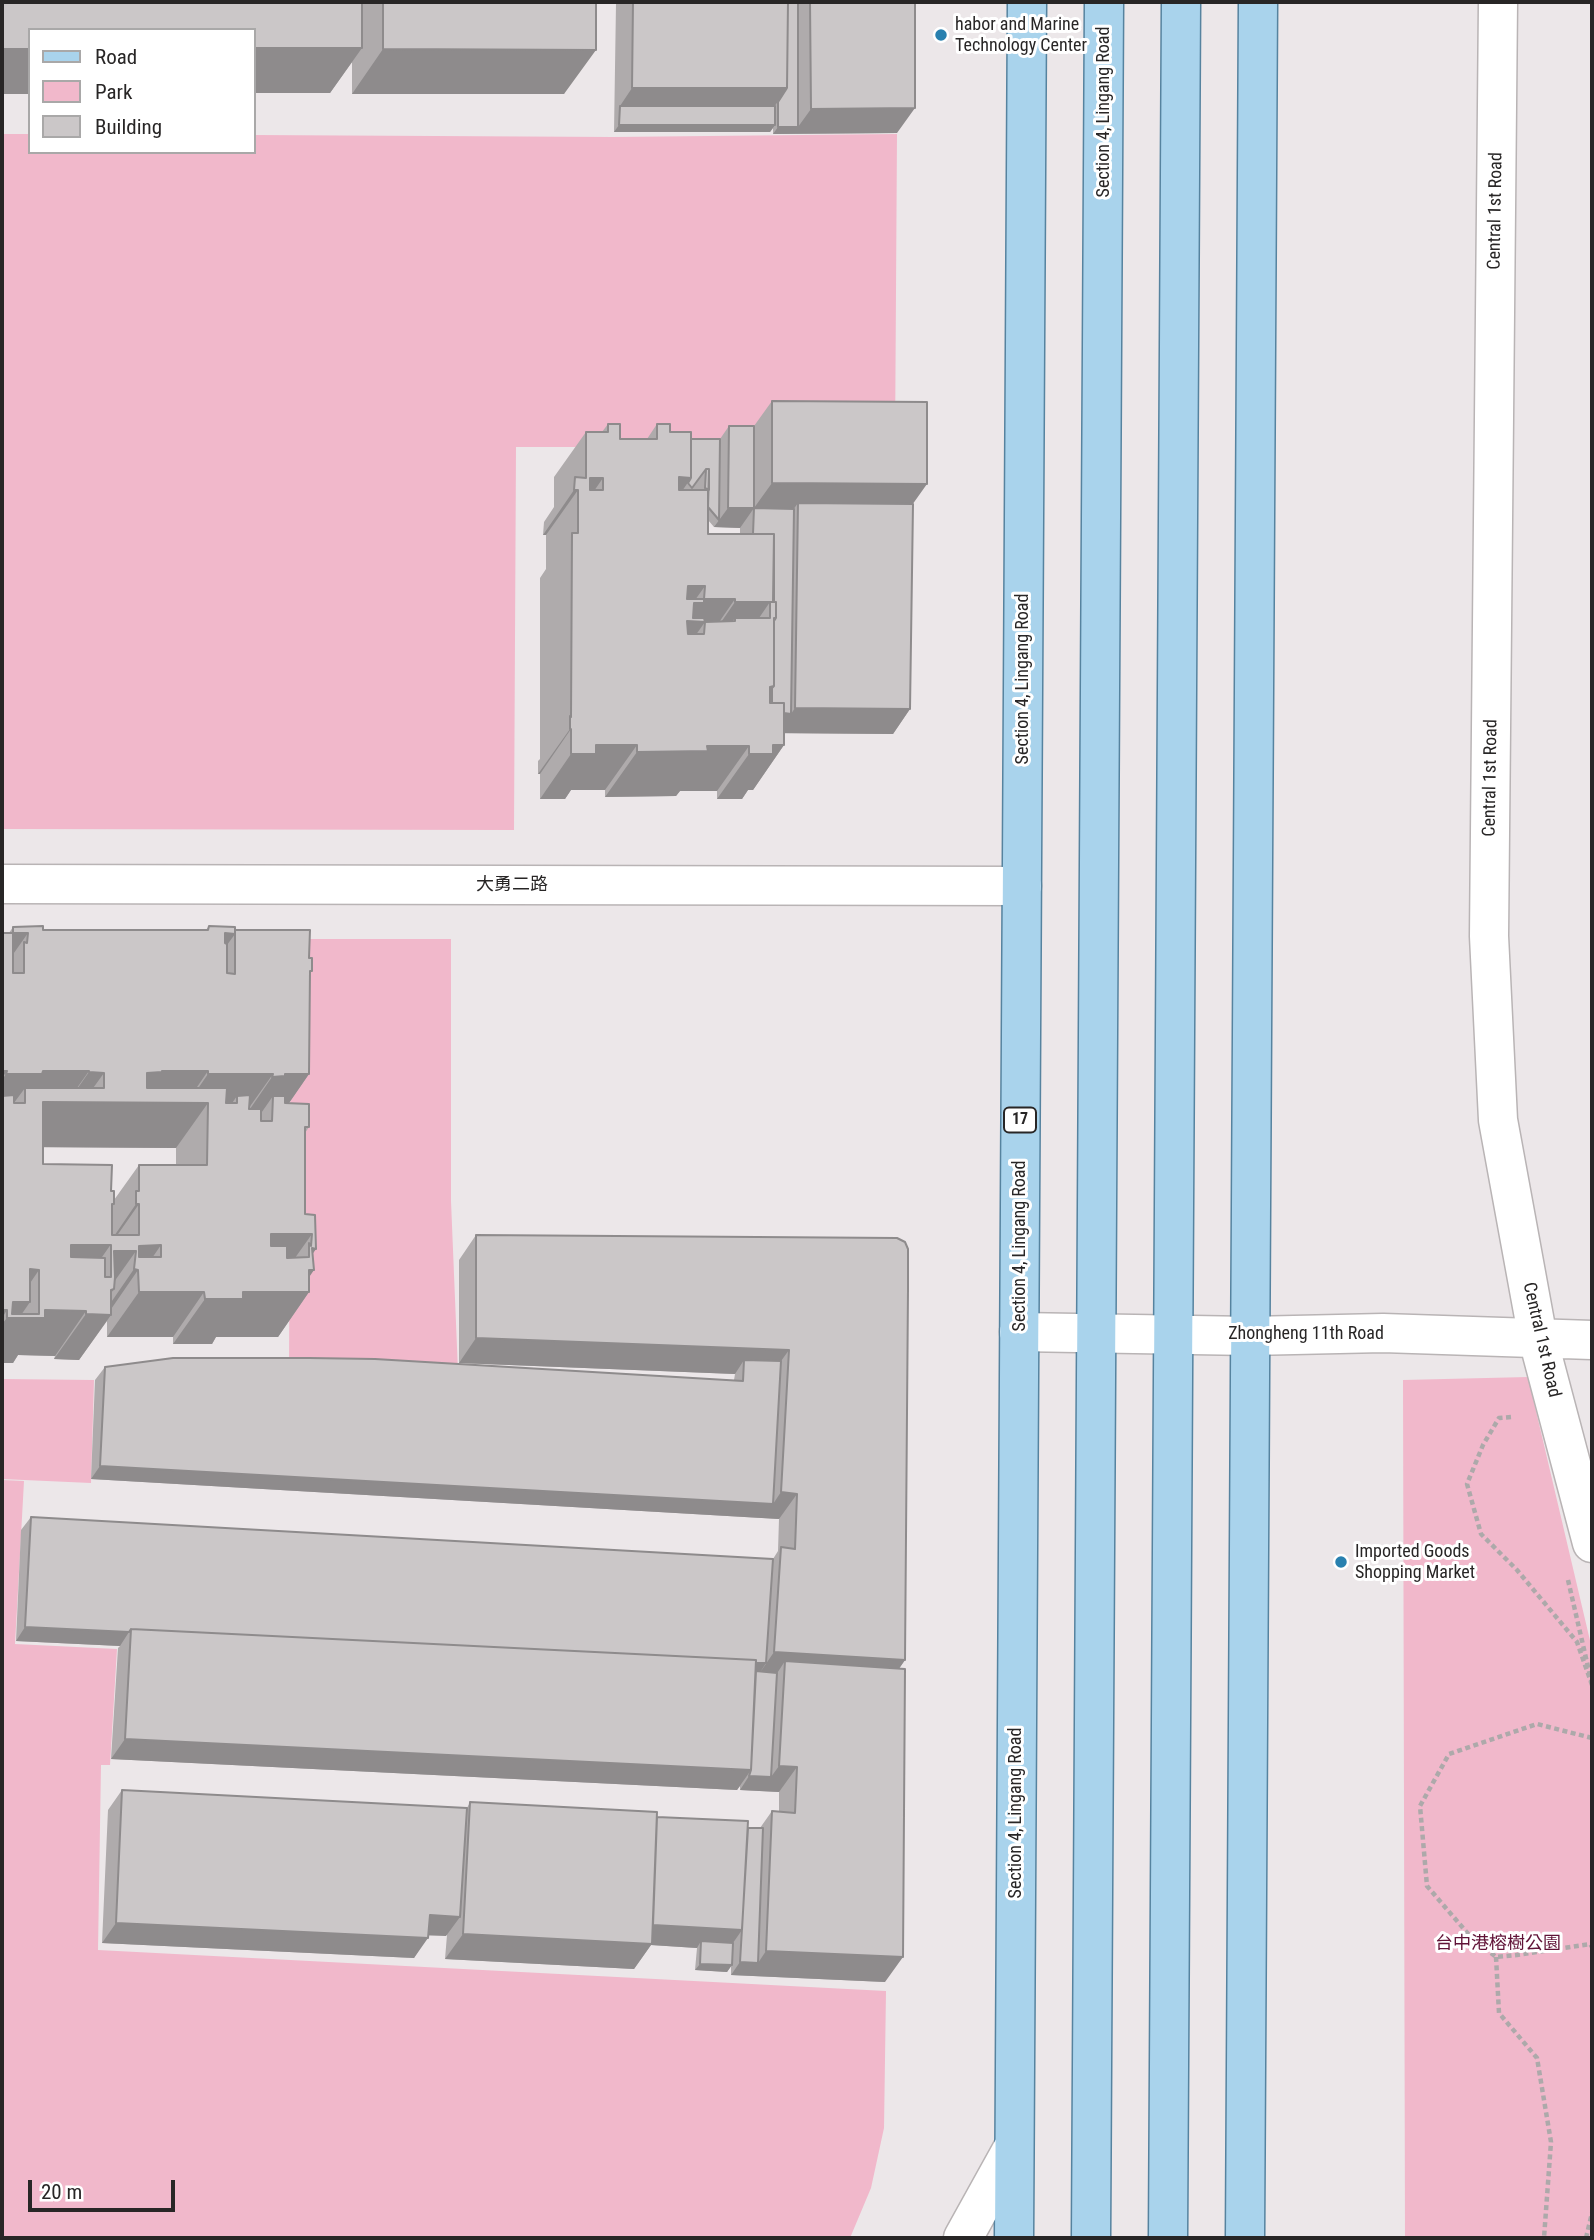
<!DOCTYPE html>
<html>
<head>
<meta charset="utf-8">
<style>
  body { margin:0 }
  #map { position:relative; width:1594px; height:2240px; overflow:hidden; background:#ece7e9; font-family:"Roboto Condensed",sans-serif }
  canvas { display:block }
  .frame { position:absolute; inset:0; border:4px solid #282626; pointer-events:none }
  .legend { position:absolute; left:28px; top:28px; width:228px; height:126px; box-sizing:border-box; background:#fff; border:2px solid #a9a8a8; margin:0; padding:9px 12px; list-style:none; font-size:21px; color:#282626 }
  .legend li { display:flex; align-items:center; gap:14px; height:35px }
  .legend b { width:35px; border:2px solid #a9a8a8 }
  .scale { position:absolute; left:28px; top:2180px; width:147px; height:32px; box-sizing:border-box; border:4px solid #282626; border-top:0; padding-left:9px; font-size:21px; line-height:24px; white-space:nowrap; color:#282626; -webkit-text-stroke:5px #fff; paint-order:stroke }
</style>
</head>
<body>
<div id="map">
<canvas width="1594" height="2240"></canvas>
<div class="frame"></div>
<ul class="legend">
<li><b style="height:9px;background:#a9d3ec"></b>Road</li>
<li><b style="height:19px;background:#f1b8cb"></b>Park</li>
<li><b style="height:19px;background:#cbc7c8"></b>Building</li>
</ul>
<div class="scale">20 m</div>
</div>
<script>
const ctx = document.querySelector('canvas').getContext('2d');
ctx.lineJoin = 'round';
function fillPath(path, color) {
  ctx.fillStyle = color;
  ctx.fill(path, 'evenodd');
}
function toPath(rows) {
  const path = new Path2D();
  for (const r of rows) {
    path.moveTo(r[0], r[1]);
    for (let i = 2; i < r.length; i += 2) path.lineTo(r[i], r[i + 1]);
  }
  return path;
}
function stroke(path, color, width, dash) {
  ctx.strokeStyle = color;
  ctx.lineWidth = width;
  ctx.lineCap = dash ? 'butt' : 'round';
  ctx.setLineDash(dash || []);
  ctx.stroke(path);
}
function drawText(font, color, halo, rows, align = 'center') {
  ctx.font = font + ' "Roboto Condensed","Noto Sans TC",sans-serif';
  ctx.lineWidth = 6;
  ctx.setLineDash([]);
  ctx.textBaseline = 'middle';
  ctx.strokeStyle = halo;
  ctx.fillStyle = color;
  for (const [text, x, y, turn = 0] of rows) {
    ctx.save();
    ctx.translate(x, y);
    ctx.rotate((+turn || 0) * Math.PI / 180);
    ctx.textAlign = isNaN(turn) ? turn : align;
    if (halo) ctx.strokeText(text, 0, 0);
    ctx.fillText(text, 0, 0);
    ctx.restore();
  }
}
const green = toPath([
  [2,134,30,134,30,152,254,152,254,135,614,137,897,134,895,447,516,447,514,830,2,829],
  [291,939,451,939,451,1201,458,1372,289,1369],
  [1528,1377,1592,1649,1592,2238,1405,2238,1403,1380],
  [2,1379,94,1380,91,1483,2,1479],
  [2,1480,24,1481,15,1644,117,1649,110,1765,101,1765,98,1950,886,1991,884,2128,871,2188,850,2238,2,2238]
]);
const path = toPath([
  [1511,1417,1499,1418,1483,1445,1467,1484,1481,1534,1517,1570,1577,1642,1592,1685],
  [1568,1580,1592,1684],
  [1592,1738,1537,1724,1449,1754,1420,1806,1427,1886,1469,1935,1496,1957,1517,1955,1590,1944,1592,1947],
  [1496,1957,1499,2013,1537,2058,1551,2142,1544,2238],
  [1586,2238,1592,2213]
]);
const minor = toPath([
  [1498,2,1489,936,1498,1120,1538,1339,1592,1543],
  [2,884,1022,886],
  [1019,1332,1250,1336,1383,1333,1592,1340]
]);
const tertiary = toPath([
  [963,2238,1014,2146]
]);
const primary = toPath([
  [1014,2238,1027,2],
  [1091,2238,1104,2],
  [1168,2238,1181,2],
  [1245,2238,1258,2]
]);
const wall = toPath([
  [2,2,596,2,564,94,352,94,352,62,330,93,254,93,254,30,30,30,30,94,2,94],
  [617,2,915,2,897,133,773,134,773,128,770,132,614,132,616,4],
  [772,401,913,504,910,709,893,734,784,733,784,745,753,790,748,790,742,799,717,799,717,791,680,791,676,796,605,797,605,790,571,790,565,799,540,799,540,774,538,774,538,761,540,759,540,578,546,569,546,535,543,535,544,522,554,507,554,477,586,432,602,432,608,424,620,439,647,439,657,424,670,432,691,439,720,439,729,426,754,426],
  [708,520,714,527,740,528,740,534,708,534],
  [209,926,235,931,310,975,309,1074,289,1103,309,1127,305,1133,305,1214,316,1249,313,1253,309,1277,309,1292,278,1337,216,1337,212,1344,173,1344,173,1337,107,1337,107,1321,79,1360,54,1359,55,1356,18,1355,13,1363,2,1363,2,933,9,933,13,927,43,930,206,930],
  [43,1147,176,1148,176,1165,139,1165,114,1200,111,1191,43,1164],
  [476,1235,897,1238,905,1660,899,1668,885,1982,731,1975,731,1966,727,1972,695,1970,697,1948,651,1945,634,1969,445,1959,447,1935,428,1935,414,1958,102,1943,108,1810,122,1790,467,1808,470,1802,657,1817,748,1828,760,1828,772,1811,779,1812,779,1792,740,1790,740,1786,737,1790,111,1759,118,1648,120,1646,16,1641,21,1530,31,1517,773,1559,778,1551,779,1519,91,1479,95,1380,105,1367,734,1380,735,1374,459,1363,459,1260]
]);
const shadedWall = toPath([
  [254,48,362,48,330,93,254,93],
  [2,49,30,49,30,94,2,94],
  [383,49,596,50,564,94,352,94],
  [632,88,787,88,770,113,620,106],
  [915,108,897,133,773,134,778,127,798,127,811,109],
  [619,125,775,125,770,132,614,132],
  [679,477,691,478,660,523],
  [590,478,603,478,578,514],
  [772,483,927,484,895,529,798,503,780,528,754,508,740,528,714,527,728,508,754,508],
  [574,490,578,490,546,535,543,535],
  [688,586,705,586,673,631],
  [704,599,735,599,704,644,705,622,673,667,694,603],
  [735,602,770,602,739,647,735,618,714,647,704,647],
  [795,708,910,709,893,734,758,733,772,713,791,714],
  [570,729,571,729,540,774,538,774],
  [596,745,637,745,605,790,571,790,565,799,540,799,571,754],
  [773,745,784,745,753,790,748,790,742,799,717,799,749,754],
  [707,746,749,746,717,791,680,791,676,796,605,797,637,752],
  [13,933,28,933,2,970],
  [225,933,235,934,203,978],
  [2,1071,7,1071,2,1078],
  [43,1071,89,1071,67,1102,68,1102,89,1072,104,1073,83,1102,147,1073,162,1071,208,1071,186,1103,188,1103,208,1074,273,1074,241,1119,237,1096,221,1119,208,1103,176,1148,11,1147,25,1103,25,1088,2,1119,2,1080,6,1074],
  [285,1074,309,1074,278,1119,273,1096,257,1119,241,1122,272,1077],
  [112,1204,114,1204,85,1245,108,1245,136,1204,139,1204,79,1290,39,1290,71,1245],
  [271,1234,312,1234,280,1279,239,1279],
  [161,1245,139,1277,138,1270,107,1315,103,1314,134,1269,139,1246],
  [312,1248,316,1249,285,1292,309,1270,314,1270,299,1292,309,1292,278,1337,216,1337,212,1344,173,1344,205,1299,243,1292,309,1257],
  [114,1251,136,1251,104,1296,111,1277],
  [30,1269,39,1270,17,1302,30,1302,19,1318,40,1318,45,1310,86,1311,55,1356,18,1355,13,1363,2,1363,2,1324,7,1318,7,1310,2,1318,2,1310],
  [114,1289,96,1314,111,1315,79,1360,54,1359,86,1314,111,1290],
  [139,1292,204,1292,173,1337,107,1337],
  [476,1338,789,1350,771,1375,744,1360,735,1374,459,1363],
  [100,1466,773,1504,781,1492,797,1494,779,1519,91,1479],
  [25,1627,129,1632,120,1646,16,1641],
  [130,1646,766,1663,757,1677],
  [774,1652,905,1660,888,1685,785,1661,774,1678,757,1677],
  [125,1739,751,1770,737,1790,111,1759],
  [779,1766,797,1767,779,1792,740,1790,749,1776,771,1777],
  [430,1915,460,1917,446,1936,416,1935],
  [116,1923,428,1938,414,1958,102,1943],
  [649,1925,742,1930,728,1950,701,1941,697,1948,651,1945,634,1969,445,1959,463,1934],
  [766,1951,903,1957,885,1982,731,1975,740,1962,758,1963],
  [700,1964,732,1965,727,1972,695,1970]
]);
const building = toPath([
  [2,2,362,2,362,48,254,48,254,30,30,30,30,49,2,49,2,2],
  [383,2,596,2,596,50,383,49,383,2],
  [633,2,788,2,787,88,632,88,633,2],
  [788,2,798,2,798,127,778,127,778,102,787,88,788,2],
  [810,2,915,2,915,108,811,109,810,2],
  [620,106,775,106,775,125,619,125,620,106],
  [772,401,927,402,927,484,772,483,772,401],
  [608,424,620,424,620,439,657,439,657,424,670,424,670,432,691,432,691,478,679,477,679,490,708,490,708,534,774,534,773,602,735,602,735,599,704,599,705,586,688,586,687,599,704,599,704,603,694,603,693,618,704,618,705,622,687,621,688,634,704,634,705,622,735,621,735,618,770,618,770,602,776,602,776,618,774,618,774,686,770,687,770,703,784,703,784,745,773,745,773,754,749,754,749,746,707,746,708,751,637,752,637,745,596,745,596,754,571,754,571,729,570,729,570,716,571,717,572,533,578,533,578,490,574,490,575,477,586,478,586,432,608,432,608,424],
  [590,478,603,478,603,490,590,490,590,478],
  [729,426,754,426,754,508,728,508,729,426],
  [691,439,720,439,719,520,708,507,709,469,706,469,692,488,688,483,691,478,691,439],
  [706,469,709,469,709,490,705,488,706,469],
  [798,503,913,504,910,709,795,708,798,503],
  [754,508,794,509,791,714,784,713,784,703,772,703,772,688,774,686,774,621,776,618,776,602,774,602,774,534,753,534,754,508],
  [43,926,43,930,208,930,209,926,235,927,235,934,225,933,225,943,227,944,227,973,235,974,235,930,310,930,309,958,312,958,312,971,310,971,309,1074,285,1074,285,1076,272,1077,273,1074,208,1074,208,1071,162,1071,162,1072,147,1073,147,1088,227,1088,226,1103,237,1103,237,1096,250,1095,249,1109,261,1109,261,1121,272,1121,273,1096,285,1096,285,1103,309,1104,309,1127,305,1127,305,1214,315,1215,316,1249,312,1248,314,1270,309,1270,309,1292,243,1292,243,1299,205,1299,204,1292,139,1292,138,1270,134,1269,136,1251,114,1251,115,1277,114,1289,111,1290,111,1315,86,1314,86,1311,45,1310,45,1318,7,1318,7,1310,2,1310,2,1096,14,1095,14,1103,25,1103,25,1088,104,1088,104,1073,89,1072,89,1071,43,1071,42,1074,6,1074,7,1071,2,1071,2,933,13,933,13,927,43,926],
  [13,933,28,933,27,943,24,942,24,973,13,973,13,933],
  [43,1102,208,1103,207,1165,139,1165,139,1191,136,1191,136,1204,139,1204,139,1235,112,1235,112,1204,114,1204,114,1191,111,1191,112,1165,43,1164,43,1102],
  [271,1234,312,1234,311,1246,309,1243,309,1257,287,1258,287,1246,271,1246,271,1234],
  [71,1245,111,1245,111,1277,105,1277,105,1258,71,1257,71,1245],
  [161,1245,161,1257,139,1257,139,1246,161,1245],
  [30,1269,39,1270,39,1314,12,1314,13,1302,30,1302,30,1269],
  [476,1235,897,1238,905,1242,908,1249,908,1289,905,1660,774,1652,781,1547,795,1549,797,1494,781,1492,789,1350,476,1338,476,1235],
  [173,1358,309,1358,375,1359,743,1381,744,1360,781,1361,773,1504,100,1466,105,1367,173,1358],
  [31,1517,773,1559,766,1663,756,1663,756,1660,131,1629,129,1632,25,1627,31,1517],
  [131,1629,756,1660,751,1770,125,1739,131,1629],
  [785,1661,905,1669,903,1957,766,1951,772,1811,795,1813,797,1767,779,1766,785,1661],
  [756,1671,777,1673,771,1777,749,1776,751,1770,756,1671],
  [122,1790,467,1808,460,1917,430,1915,428,1938,116,1923,122,1790],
  [470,1802,657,1812,652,1944,463,1934,470,1802],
  [657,1817,748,1821,742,1930,653,1925,657,1817],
  [748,1828,763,1828,758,1963,740,1962,748,1828],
  [701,1941,733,1943,732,1965,700,1964,701,1941]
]);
const markers = [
  [941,35,7,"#2880af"],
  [1341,1562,7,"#2880af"]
];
const shields = [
  [1020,1120,32]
];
const shieldNames = [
  ["17",1020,1120]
];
const poiNames = [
  ["habor and Marine",955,25],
  ["Technology Center",955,46],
  ["Imported Goods",1355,1552],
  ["Shopping Market",1355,1573]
];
const streetNames = [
  ["Section 4, Lingang Road",1104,112,-90],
  ["Central 1st Road",1496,211,-89],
  ["Section 4, Lingang Road",1023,679,-90],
  ["Central 1st Road",1491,778,-89],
  ["大勇二路",512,885],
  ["Section 4, Lingang Road",1020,1246,-90],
  ["Zhongheng 11th Road",1306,1334],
  ["Central 1st Road",1541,1340,77],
  ["Section 4, Lingang Road",1016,1813,-90]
];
const parkNames = [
  ["台中港榕樹公園",1498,1944]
];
fillPath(green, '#f1b8cb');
stroke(minor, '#b9b4b5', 41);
stroke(tertiary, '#b9b4b5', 41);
stroke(primary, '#56839f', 41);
stroke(path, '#ada9aa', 4.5, [5, 3.5]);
stroke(minor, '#fff', 38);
stroke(tertiary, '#fff', 38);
stroke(primary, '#a9d3ec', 38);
fillPath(wall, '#afabac');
fillPath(shadedWall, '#8e8b8c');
fillPath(building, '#cbc7c8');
stroke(building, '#8e8b8c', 2);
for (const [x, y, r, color] of markers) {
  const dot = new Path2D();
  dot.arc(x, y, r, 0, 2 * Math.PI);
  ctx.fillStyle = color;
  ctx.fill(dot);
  stroke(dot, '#fff', 2.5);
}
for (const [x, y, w] of shields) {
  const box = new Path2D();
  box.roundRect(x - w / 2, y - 12.5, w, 25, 5);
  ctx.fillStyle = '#fff';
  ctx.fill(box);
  stroke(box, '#282626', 2);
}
drawText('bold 16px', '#282626', null, shieldNames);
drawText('18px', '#282626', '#fff', poiNames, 'left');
drawText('18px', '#282626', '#fff', streetNames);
drawText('18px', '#601337', '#fff', parkNames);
</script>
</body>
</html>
